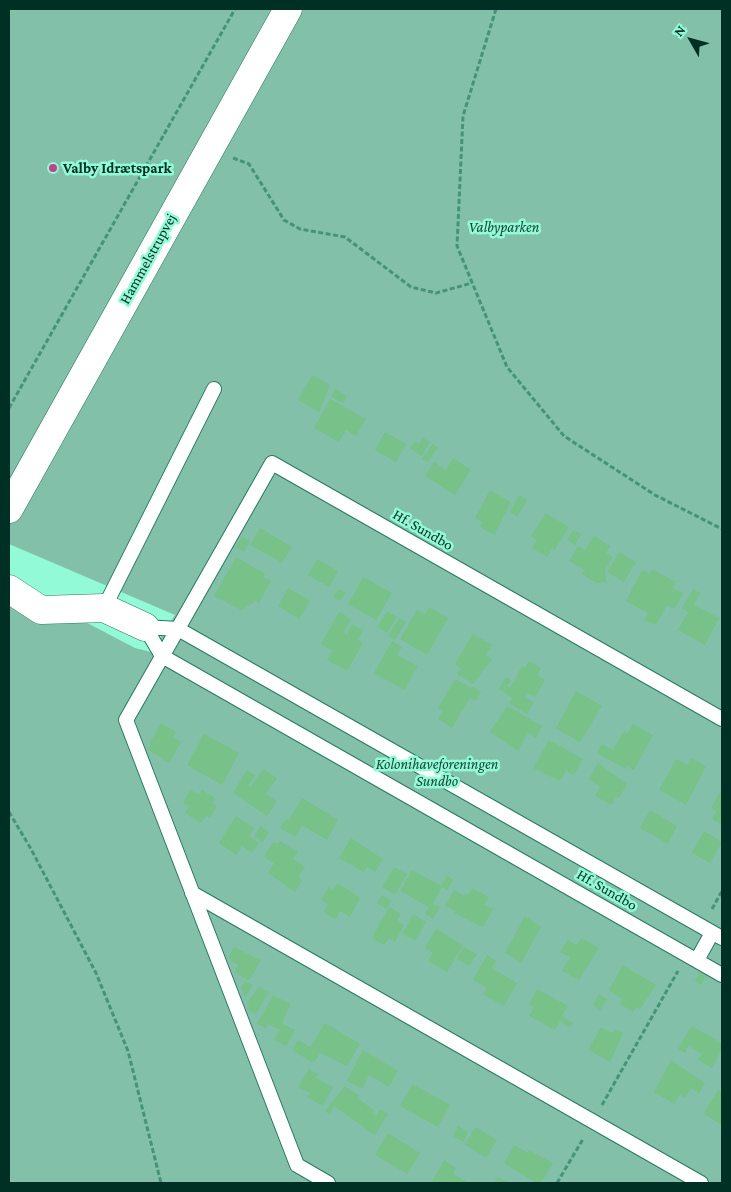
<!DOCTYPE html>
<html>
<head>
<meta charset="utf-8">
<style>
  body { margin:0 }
  #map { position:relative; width:731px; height:1192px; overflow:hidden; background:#93fad7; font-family:"Crimson Pro",serif }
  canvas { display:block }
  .frame { position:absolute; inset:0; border:10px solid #003023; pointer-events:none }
  .north { position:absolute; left:666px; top:15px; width:50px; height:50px; -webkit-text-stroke:4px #93fad7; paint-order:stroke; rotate:308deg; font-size:14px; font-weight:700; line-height:20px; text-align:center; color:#003023 }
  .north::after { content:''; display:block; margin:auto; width:18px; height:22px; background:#003023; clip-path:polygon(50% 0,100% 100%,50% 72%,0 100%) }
</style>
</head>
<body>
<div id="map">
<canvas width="731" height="1192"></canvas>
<div class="frame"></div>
<div class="north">N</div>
</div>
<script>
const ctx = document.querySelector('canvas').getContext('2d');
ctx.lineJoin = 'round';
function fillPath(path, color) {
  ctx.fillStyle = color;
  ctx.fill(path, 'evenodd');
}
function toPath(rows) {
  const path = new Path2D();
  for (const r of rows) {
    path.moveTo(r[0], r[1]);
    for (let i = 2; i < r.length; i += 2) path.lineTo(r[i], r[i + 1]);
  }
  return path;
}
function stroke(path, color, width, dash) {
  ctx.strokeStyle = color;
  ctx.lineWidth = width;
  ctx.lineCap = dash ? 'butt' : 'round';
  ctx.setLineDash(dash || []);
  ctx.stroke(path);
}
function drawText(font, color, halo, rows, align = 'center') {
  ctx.font = font + ' "Crimson Pro",serif';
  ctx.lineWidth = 5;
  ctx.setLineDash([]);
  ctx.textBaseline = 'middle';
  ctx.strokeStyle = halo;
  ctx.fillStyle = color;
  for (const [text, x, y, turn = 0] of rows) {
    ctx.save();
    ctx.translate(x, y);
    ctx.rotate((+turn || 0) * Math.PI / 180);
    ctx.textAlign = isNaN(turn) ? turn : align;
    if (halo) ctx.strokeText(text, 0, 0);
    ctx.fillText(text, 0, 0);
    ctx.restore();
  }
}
const green = toPath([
  [9,9,722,9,722,1183,9,1183,9,582,135,648,151,652,175,615,9,544]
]);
const building = toPath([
  [312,375,330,385,319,412,298,400],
  [335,389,347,396,343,403,331,397],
  [330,399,366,419,356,436,346,430,339,442,314,428],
  [385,432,406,444,396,462,375,450],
  [423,438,430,442,422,456,410,448,414,441,419,444],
  [433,444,438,448,428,462,422,459],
  [453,458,471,470,455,495,425,476,434,462,446,470],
  [490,490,511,502,494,535,480,527,482,522,475,518],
  [519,495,527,500,517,517,510,512],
  [546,513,569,527,554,551,552,549,547,557,532,548,537,540,531,536],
  [260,528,292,547,282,563,250,545],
  [573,530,581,534,575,545,567,540],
  [594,536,610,546,606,553,613,557,605,569,606,582,596,583,582,574,585,570,569,561,578,546,585,550],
  [242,537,250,541,244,552,235,547],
  [619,552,636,562,624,582,607,572],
  [236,557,265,574,263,577,271,581,259,603,256,601,241,610,214,596],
  [317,559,338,571,329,587,308,575],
  [652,569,676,582,673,588,683,593,674,609,667,605,656,625,644,620,648,613,626,601,642,570,650,574],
  [363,577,392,593,376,620,348,604],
  [288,588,310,601,299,619,278,606],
  [339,589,346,593,340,601,333,597],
  [693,589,700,593,694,605,719,618,705,645,678,630,688,612,682,608],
  [429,607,448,618,427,655,400,639,417,610,425,614],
  [387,611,397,617,387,633,377,627],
  [339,612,351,619,344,632,347,634,352,624,363,630,358,640,363,643,347,671,327,660,332,651,321,644],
  [399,618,406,622,395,640,388,636],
  [473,634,492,645,486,655,492,659,473,684,457,674,461,668,455,664],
  [392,641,402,647,397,655,418,666,404,690,374,673],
  [529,661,541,668,537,675,545,680,535,697,527,693,525,697,534,702,527,714,509,703,512,698,499,689,506,677,511,680,507,686,510,688,522,666,525,668],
  [455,679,471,688,472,686,481,692,476,701,470,698,452,728,438,719,443,711,438,708],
  [576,691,602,706,580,742,556,728],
  [507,706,542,726,536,738,528,733,518,751,490,732],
  [161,723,176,732,173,737,181,742,169,763,148,750,151,745,149,744],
  [633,724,653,735,634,770,628,766,626,769,597,753,602,744,613,750,624,731,628,733],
  [204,734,239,753,222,785,187,765],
  [549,740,583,759,574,775,566,771,560,781,533,768],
  [691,758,706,766,686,805,659,790,676,759,687,765],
  [598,763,627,784,619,798,616,797,612,805,595,796,600,787,589,779],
  [263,769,277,778,266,794,277,801,267,816,233,793,247,770,255,775,249,785,251,786],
  [722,789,722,825,712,819,716,811,711,808],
  [191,790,199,795,202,790,215,798,212,803,217,806,210,818,206,816,201,823,185,813,189,806,183,803],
  [302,798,338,820,327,840,302,825,295,837,280,828,286,819,289,820],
  [650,810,677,826,668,844,640,828],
  [236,816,254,828,249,836,259,843,252,853,242,846,236,855,219,843],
  [260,826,269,832,263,842,254,837],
  [704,831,722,842,710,863,692,853],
  [351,838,383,859,375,872,367,867,364,872,339,858],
  [280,841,298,852,293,859,305,867,298,877,302,880,295,892,268,873,274,863,264,857,273,842,278,844],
  [394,867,407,874,395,895,382,887],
  [412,870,441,886,447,876,453,880,447,890,442,887,433,904,440,907,433,919,425,914,429,907,400,891],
  [338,883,360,898,350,917,340,911,336,919,324,912,328,904,321,900,329,887,333,890],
  [472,888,489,897,484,905,493,909,483,927,454,913,456,911,445,906,454,890,464,896,465,893,468,895],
  [382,895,391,901,386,909,377,903],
  [389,907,401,914,397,920,404,925,395,942,389,938,384,945,372,938],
  [413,914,426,922,415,941,402,934],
  [525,916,541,927,521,963,505,953],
  [436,929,463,945,447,972,428,961,433,953,425,948],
  [581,938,599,948,579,980,562,971,570,957,560,952,568,940,577,945],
  [234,947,261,960,249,981,234,972,238,965,231,961,229,957],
  [464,947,477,954,469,966,457,959],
  [487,955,496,961,492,968,517,983,504,1006,483,994,487,988,473,980],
  [623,965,656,985,640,1009,637,1007,633,1012,620,1004,622,999,609,990],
  [699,972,706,975,701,985,695,981],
  [245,981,253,985,245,998,241,988],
  [259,987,269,992,256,1014,247,1009,249,1004,247,1003],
  [537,989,568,1006,562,1016,573,1023,570,1027,560,1021,555,1030,529,1016,534,1008,529,1005],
  [599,994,607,999,600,1010,593,1005],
  [273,995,290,1004,282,1023,295,1030,286,1046,274,1040,280,1030,268,1024,266,1028,257,1024],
  [325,1023,360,1044,347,1066,320,1053,314,1063,292,1050,298,1040,310,1047],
  [691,1026,722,1043,722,1049,712,1068,698,1060,702,1054,688,1046,685,1053,678,1049],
  [601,1027,613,1033,615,1029,623,1033,610,1062,588,1050],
  [363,1050,398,1071,389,1087,369,1075,362,1089,347,1081],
  [671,1060,705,1083,699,1093,691,1088,685,1098,680,1094,674,1104,654,1092],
  [309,1069,318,1074,316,1078,333,1087,323,1106,307,1097,310,1093,298,1087],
  [413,1084,450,1105,438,1127,400,1106],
  [345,1086,359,1096,357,1098,374,1110,372,1114,376,1116,380,1109,388,1114,375,1135,334,1106,329,1114,325,1111],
  [718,1090,722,1093,722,1125,704,1114],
  [458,1126,468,1132,463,1142,453,1136],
  [475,1127,497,1140,486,1158,465,1145],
  [388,1133,420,1153,407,1174,375,1155],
  [514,1145,528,1153,529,1150,553,1163,541,1183,536,1183,504,1163],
  [444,1160,456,1168,453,1174,469,1183,431,1183],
  [498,1177,510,1183,494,1183]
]);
const path = toPath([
  [496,9,463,116,457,246,507,367,564,436,655,495,722,529],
  [233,158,249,164,284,220,300,229,345,237,411,287,436,293,472,283],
  [9,408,235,9],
  [9,812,31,849,96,973,128,1051,161,1183],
  [712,909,722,891],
  [602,1105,678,971],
  [557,1183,583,1139]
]);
const service = toPath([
  [104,608,214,389],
  [145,627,162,656,722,975],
  [145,627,178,629,722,938],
  [192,893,701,1183],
  [697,960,712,933],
  [328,1183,297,1165,126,720,272,463,722,719]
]);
const minor = toPath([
  [9,509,288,9],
  [9,589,41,610,104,608,145,627]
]);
const markers = [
  [53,168,5,"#c34189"]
];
const poiNames = [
  ["Valby Idrætspark",63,168]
];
const parkNames = [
  ["Valbyparken",504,227],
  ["Kolonihaveforeningen",437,764],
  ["Sundbo",437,781]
];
const streetNames = [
  ["Hammelstrupvej",148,259,-61],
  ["Hf. Sundbo",423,530,30],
  ["Hf. Sundbo",607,890,30]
];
fillPath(green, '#82c0aa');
fillPath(building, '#78c188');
stroke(service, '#287a62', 16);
stroke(minor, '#287a62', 29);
stroke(path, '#47927a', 3, [5, 2.5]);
stroke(service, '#fff', 14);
stroke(minor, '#fff', 28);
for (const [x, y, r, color] of markers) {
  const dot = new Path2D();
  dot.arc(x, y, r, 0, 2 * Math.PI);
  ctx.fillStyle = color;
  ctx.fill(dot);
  stroke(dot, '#93fad7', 2);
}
drawText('bold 15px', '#003023', '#93fad7', poiNames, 'left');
drawText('italic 15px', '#174537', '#93fad7', parkNames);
drawText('15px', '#003023', '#93fad7', streetNames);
</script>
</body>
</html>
